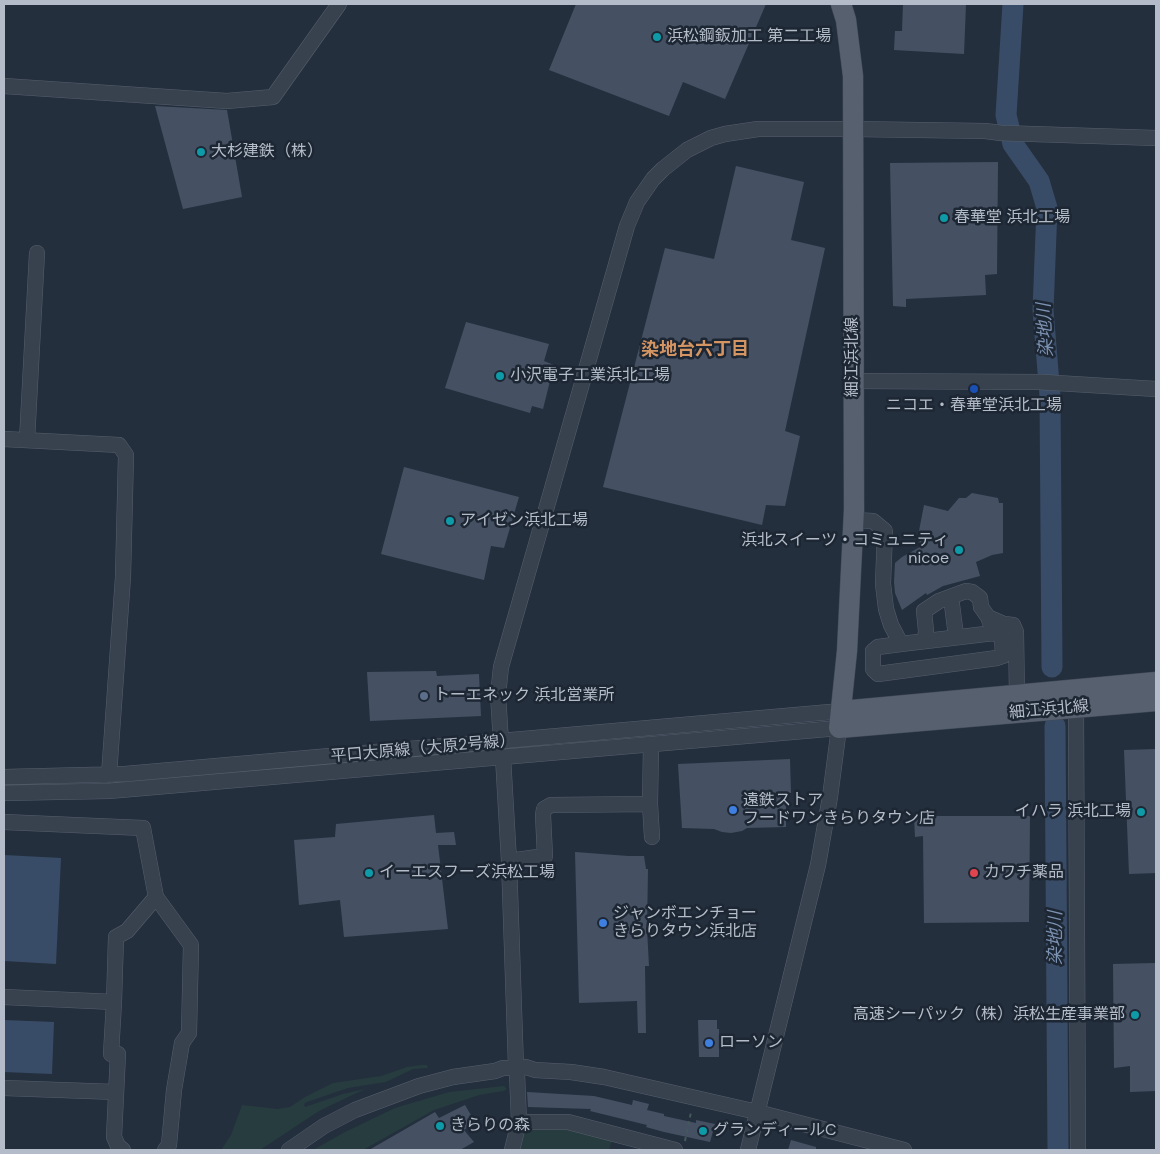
<!DOCTYPE html>
<html>
<head>
<meta charset="utf-8">
<style>
  body { margin:0 }
  #map { position:relative; width:1160px; height:1154px; overflow:hidden; background:#242f3e; font-family:"DM Sans",sans-serif }
  canvas { display:block }
  .frame { position:absolute; inset:0; border:5px solid #b4bcc9; pointer-events:none }
</style>
</head>
<body>
<div id="map">
<canvas width="1160" height="1154"></canvas>
<div class="frame"></div>
</div>
<script>
const ctx = document.querySelector('canvas').getContext('2d');
ctx.lineJoin = 'round';
function fillPath(path, color) {
  ctx.fillStyle = color;
  ctx.fill(path, 'evenodd');
}
function toPath(rows) {
  const path = new Path2D();
  for (const r of rows) {
    path.moveTo(r[0], r[1]);
    for (let i = 2; i < r.length; i += 2) path.lineTo(r[i], r[i + 1]);
  }
  return path;
}
function stroke(path, color, width, dash) {
  ctx.strokeStyle = color;
  ctx.lineWidth = width;
  ctx.lineCap = dash ? 'butt' : 'round';
  ctx.setLineDash(dash || []);
  ctx.stroke(path);
}
function drawText(font, color, halo, rows, align = 'center') {
  ctx.font = font + ' "DM Sans","Noto Sans JP",sans-serif';
  ctx.lineWidth = 5;
  ctx.setLineDash([]);
  ctx.textBaseline = 'middle';
  ctx.strokeStyle = halo;
  ctx.fillStyle = color;
  for (const [text, x, y, turn = 0] of rows) {
    ctx.save();
    ctx.translate(x, y);
    ctx.rotate((+turn || 0) * Math.PI / 180);
    ctx.textAlign = isNaN(turn) ? turn : align;
    if (halo) ctx.strokeText(text, 0, 0);
    ctx.fillText(text, 0, 0);
    ctx.restore();
  }
}
const green = toPath([
  [422,1065,427,1065,428,1068,413,1069,386,1082,348,1088,307,1102,304,1104,305,1107,343,1094,365,1089,319,1111,260,1150,221,1150,231,1135,242,1105,278,1109,290,1107,305,1097,333,1083,381,1076,407,1067],
  [504,1086,507,1089,503,1091,479,1095,434,1110,363,1150,313,1150,345,1132,395,1108,449,1092],
  [566,1128,612,1139,609,1150,516,1150,520,1135,528,1129]
]);
const water = toPath([
  [4,855,61,858,56,964,4,961],
  [4,1020,54,1022,52,1074,4,1072]
]);
const river = toPath([
  [1013,4,1006,115,1013,144,1039,181,1047,208,1043,310,1050,396,1052,667],
  [1055,726,1058,1150]
]);
const building = toPath([
  [576,4,766,4,725,99,683,82,669,116,549,70],
  [903,4,966,4,964,54,894,50,895,31,902,31],
  [155,106,227,110,242,197,183,209],
  [998,162,997,274,985,275,986,295,906,299,906,307,893,306,890,163],
  [736,166,804,182,791,240,825,248,785,431,800,436,785,506,766,505,762,525,603,487,665,248,714,259],
  [466,322,549,344,544,361,554,365,543,409,532,406,530,413,445,388],
  [404,467,519,497,504,548,491,546,484,580,381,554],
  [972,493,998,498,999,503,1003,503,1003,553,992,555,976,562,980,576,943,586,927,595,926,593,902,610,895,593,894,582,895,563,902,557,920,547,919,531,924,505,948,511,959,498,966,498],
  [436,671,437,676,479,674,481,716,370,721,367,672],
  [1156,749,1156,873,1129,874,1124,750],
  [790,759,791,793,786,793,786,827,747,828,742,831,731,833,722,832,714,829,682,828,678,764],
  [434,815,436,833,454,832,456,845,438,845,448,929,344,937,340,900,299,905,294,840,335,837,336,824],
  [914,816,1030,816,1029,922,924,923,923,836,915,837],
  [575,852,628,856,644,856,646,869,648,869,647,929,649,966,645,966,646,1033,638,1033,637,1001,579,1003],
  [1156,963,1156,1091,1130,1092,1130,1066,1114,1068,1113,964],
  [698,1020,717,1020,717,1029,719,1029,719,1057,699,1057],
  [527,1092,594,1096,632,1105,633,1100,649,1104,647,1110,664,1114,664,1116,696,1123,696,1120,715,1124,710,1142,664,1132,646,1127,647,1125,590,1111,591,1109,528,1107],
  [465,1105,475,1122,464,1130,474,1142,460,1150,369,1150,435,1112,439,1118],
  [791,1140,816,1147,816,1150,788,1150]
]);
const path = toPath([
  [685,1141,691,1112]
]);
const minor = toPath([
  [4,86,227,101,273,97,339,4],
  [853,381,1040,382,1156,389],
  [4,439,119,445,126,455,123,577,109,775],
  [27,440,37,253],
  [854,520,873,521,885,531,883,584,886,609,891,625,901,644,994,633,1002,637,1003,656,997,658,878,674,873,669,873,651,878,647,901,644],
  [951,597,956,636],
  [988,617,1004,624,1013,625,1016,632,1017,696],
  [925,640,926,631,924,611,939,601,966,591,972,592,980,598,981,607,988,617,994,633],
  [1076,707,1078,1150],
  [501,742,498,695,501,667,627,226,637,202,653,179,663,169,687,150,711,138,725,134,758,129,853,129,985,131,1001,133,1156,138],
  [651,746,650,804,652,837],
  [503,757,509,861,516,1067],
  [4,777,125,774,841,711],
  [4,793,109,791,839,728,830,797,818,865,748,1150],
  [4,822,143,828,156,897,127,931,116,937,114,1002,4,997],
  [509,861,545,856,543,815,544,809,551,805,650,804],
  [156,897,191,945,189,1033,182,1043,174,1090,169,1145,165,1150],
  [114,1002,111,1054,118,1054,114,1137,118,1146,123,1150],
  [517,1073,519,1122],
  [4,1088,116,1092],
  [289,1150,324,1126,355,1110,419,1086,453,1077,495,1071,503,1068,526,1067,535,1070,571,1072,604,1077,757,1112,904,1150],
  [512,1150,519,1122,568,1122,675,1150]
]);
const major = toPath([
  [841,4,846,20,853,76,854,510,847,651,839,728,1156,701],
  [841,711,1156,682]
]);
const markers = [
  [657,37,5,"#0f9aa8"],
  [201,152,5,"#0f9aa8"],
  [944,218,5,"#0f9aa8"],
  [500,376,5,"#0f9aa8"],
  [974,389,5,"#1a4fb4"],
  [450,521,5,"#0f9aa8"],
  [959,550,5,"#0f9aa8"],
  [424,696,5,"#5c6f8a"],
  [733,810,5,"#3f7fe0"],
  [1141,812,5,"#0f9aa8"],
  [369,873,5,"#0f9aa8"],
  [974,873,5,"#e0444e"],
  [603,923,5,"#3f7fe0"],
  [1135,1015,5,"#0f9aa8"],
  [709,1043,5,"#3f7fe0"],
  [440,1126,5,"#0f9aa8"],
  [703,1131,5,"#0f9aa8"]
];
const poiNames = [
  ["浜松鋼鈑加工 第二工場",667,37],
  ["大杉建鉄（株）",211,152],
  ["春華堂 浜北工場",954,218],
  ["小沢電子工業浜北工場",510,376],
  ["ニコエ・春華堂浜北工場",974,406,"center"],
  ["アイゼン浜北工場",460,521],
  ["浜北スイーツ・コミュニティ",949,541,"right"],
  ["nicoe",949,559,"right"],
  ["トーエネック 浜北営業所",434,696],
  ["遠鉄ストア",743,801],
  ["フードワンきらりタウン店",743,819],
  ["イハラ 浜北工場",1131,812,"right"],
  ["イーエスフーズ浜松工場",379,873],
  ["カワチ薬品",984,873],
  ["ジャンボエンチョー",613,914],
  ["きらりタウン浜北店",613,932],
  ["高速シーパック（株）浜松生産事業部",1125,1015,"right"],
  ["ローソン",719,1043],
  ["きらりの森",450,1126],
  ["グランディールC",713,1131]
];
const streetNames = [
  ["細江浜北線",853,357,-90],
  ["細江浜北線",1049,710,-5],
  ["平口大原線（大原2号線）",423,749,-5]
];
const waterNames = [
  ["染地川",1046,330,-93],
  ["染地川",1056,938,-90]
];
const neighbourhoodNames = [
  ["染地台六丁目",695,350]
];
fillPath(green, '#263c3f');
fillPath(water, '#394c67');
stroke(river, '#394c67', 21);
fillPath(building, '#455162');
stroke(minor, '#565f6c', 16);
stroke(major, '#414a57', 21);
stroke(path, '#44595c', 2, [4, 4]);
stroke(minor, '#38414e', 15);
stroke(major, '#56606e', 20);
for (const [x, y, r, color] of markers) {
  const dot = new Path2D();
  dot.arc(x, y, r, 0, 2 * Math.PI);
  ctx.fillStyle = color;
  ctx.fill(dot);
  stroke(dot, '#1d2633', 2);
}
drawText('16px', '#b4bcc9', '#1d2633', poiNames, 'left');
drawText('16px', '#b4bcc9', '#1d2633', streetNames);
drawText('italic 18px', '#7c92b1', '#1d2633', waterNames);
drawText('bold 18px', '#d59563', '#1d2633', neighbourhoodNames);
</script>
</body>
</html>
